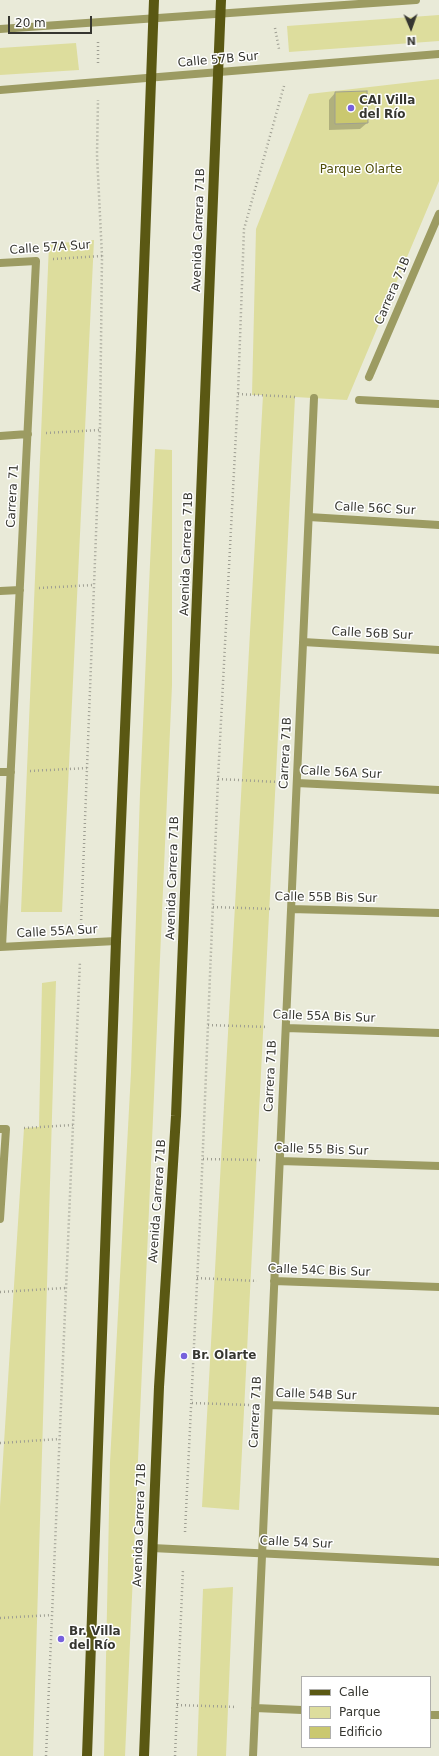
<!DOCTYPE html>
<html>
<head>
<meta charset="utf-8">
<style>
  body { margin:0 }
  #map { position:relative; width:439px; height:1756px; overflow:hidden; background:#e9ead8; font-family:"DejaVu Sans",sans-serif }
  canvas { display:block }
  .legend { position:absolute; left:301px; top:1676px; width:130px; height:72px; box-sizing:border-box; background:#fff; border:1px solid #afafac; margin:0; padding:5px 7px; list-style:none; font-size:12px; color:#363630 }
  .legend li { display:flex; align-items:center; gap:8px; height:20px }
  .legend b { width:20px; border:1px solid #afafac }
  .north { position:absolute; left:391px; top:8px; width:40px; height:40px; -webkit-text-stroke:3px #fff; paint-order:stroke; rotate:178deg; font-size:11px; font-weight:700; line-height:16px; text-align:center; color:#363630 }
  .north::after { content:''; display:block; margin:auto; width:14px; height:18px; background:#363630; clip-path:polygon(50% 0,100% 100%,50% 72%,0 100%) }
  .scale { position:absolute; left:8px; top:16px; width:84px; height:18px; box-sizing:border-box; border:2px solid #363630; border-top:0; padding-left:5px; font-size:12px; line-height:14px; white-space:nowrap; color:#363630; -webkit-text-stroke:3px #fff; paint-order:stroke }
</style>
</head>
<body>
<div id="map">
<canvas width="439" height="1756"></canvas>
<ul class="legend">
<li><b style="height:5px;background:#5a5813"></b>Calle</li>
<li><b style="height:11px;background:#dddd9d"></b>Parque</li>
<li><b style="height:11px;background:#cac86f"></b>Edificio</li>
</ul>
<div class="north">N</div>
<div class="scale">20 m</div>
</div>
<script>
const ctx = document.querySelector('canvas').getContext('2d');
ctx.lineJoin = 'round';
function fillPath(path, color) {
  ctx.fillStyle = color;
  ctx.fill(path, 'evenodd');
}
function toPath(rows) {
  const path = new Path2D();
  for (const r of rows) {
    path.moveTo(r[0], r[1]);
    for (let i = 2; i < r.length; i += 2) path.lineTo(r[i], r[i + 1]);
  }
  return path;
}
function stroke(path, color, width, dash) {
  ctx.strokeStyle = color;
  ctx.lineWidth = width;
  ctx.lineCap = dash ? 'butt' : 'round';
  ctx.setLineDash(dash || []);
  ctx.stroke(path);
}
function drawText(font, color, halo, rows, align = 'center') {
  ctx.font = font + ' "DejaVu Sans",sans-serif';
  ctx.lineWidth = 3;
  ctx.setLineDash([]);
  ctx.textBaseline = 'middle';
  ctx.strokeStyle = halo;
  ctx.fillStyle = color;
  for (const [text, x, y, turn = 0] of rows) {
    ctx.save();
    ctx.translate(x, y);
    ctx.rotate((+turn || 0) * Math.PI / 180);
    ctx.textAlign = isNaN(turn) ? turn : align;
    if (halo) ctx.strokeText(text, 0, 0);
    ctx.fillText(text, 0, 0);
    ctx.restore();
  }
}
const green = toPath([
  [439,15,439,41,289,52,287,26],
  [76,43,79,70,0,75,0,48],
  [439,79,439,181,347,400,295,397,239,1510,202,1507,263,395,252,395,256,229,309,94],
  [94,240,62,912,21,912,49,244],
  [155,449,172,450,172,685,125,1756,104,1756,110,1462,131,1072,140,793],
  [56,981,33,1756,0,1756,0,1506,24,1128,39,1127,42,983],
  [233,1587,226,1756,197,1756,203,1589]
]);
const shadow = toPath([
  [335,93,367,123,360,129,329,130,329,100]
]);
const building = toPath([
  [367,91,368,123,335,124,335,92,367,91]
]);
const path = toPath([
  [275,28,279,49],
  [98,63,98,40],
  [53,259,102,256],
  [238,394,296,397],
  [46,433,100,430],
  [39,588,94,585],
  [30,771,87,768],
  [218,779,278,782],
  [213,907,273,909],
  [81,924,100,430,102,256,97,155,98,100],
  [208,1025,268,1027],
  [24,1128,73,1125],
  [203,1159,261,1160],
  [197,1278,257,1281],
  [0,1292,66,1288],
  [192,1403,250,1405],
  [0,1443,60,1439],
  [185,1532,200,1221,218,779,238,394,244,229,284,86],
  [0,1618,52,1615],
  [177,1705,237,1707],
  [46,1756,80,961],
  [175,1756,183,1569]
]);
const minor = toPath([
  [0,263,36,261,2,947],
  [369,377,439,214],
  [359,400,439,404],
  [0,436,28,434],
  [309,517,439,525],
  [0,591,20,590],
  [303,642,439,650],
  [0,772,11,772],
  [297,783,439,790],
  [291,909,439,913],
  [0,947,116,941],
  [286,1028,439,1033],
  [0,1129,6,1129,0,1219],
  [280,1161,439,1166],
  [274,1281,439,1287],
  [269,1405,439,1411],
  [255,1708,302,1710],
  [430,1715,439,1715],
  [253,1756,314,398]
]);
const tertiary = toPath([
  [0,29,416,0],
  [0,90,439,54],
  [152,1548,439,1562]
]);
const primary = toPath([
  [87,1756,116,941,141,350,154,0],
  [144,1756,159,1387,176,1116,221,0]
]);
const markers = [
  [351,108,4,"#7761dc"],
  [184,1356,4,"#7761dc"],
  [61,1639,4,"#7761dc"]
];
const streetNames = [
  ["Calle 57B Sur",218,60,-5],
  ["Avenida Carrera 71B",199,230,-88],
  ["Calle 57A Sur",50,248,-4],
  ["Carrera 71B",393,291,-67],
  ["Carrera 71",13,496,-87],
  ["Calle 56C Sur",375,509,3],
  ["Avenida Carrera 71B",187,554,-88],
  ["Calle 56B Sur",372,634,3],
  ["Carrera 71B",286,753,-87],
  ["Calle 56A Sur",341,773,3],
  ["Avenida Carrera 71B",173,878,-88],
  ["Calle 55B Bis Sur",326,898,1],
  ["Calle 55A Sur",57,932,-3],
  ["Calle 55A Bis Sur",324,1017,2],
  ["Carrera 71B",271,1076,-87],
  ["Calle 55 Bis Sur",321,1150,2],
  ["Avenida Carrera 71B",158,1201,-86],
  ["Calle 54C Bis Sur",319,1271,2],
  ["Calle 54B Sur",316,1395,2],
  ["Carrera 71B",256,1412,-87],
  ["Avenida Carrera 71B",140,1525,-88],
  ["Calle 54 Sur",296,1543,3]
];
const poiNames = [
  ["CAI Villa",359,101],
  ["del Río",359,115],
  ["Br. Olarte",192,1356],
  ["Br. Villa",69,1632],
  ["del Río",69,1646]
];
const parkNames = [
  ["Parque Olarte",361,170]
];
fillPath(green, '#dddd9d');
fillPath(shadow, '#0003');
fillPath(building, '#cac86f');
stroke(building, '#a0a090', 1);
stroke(path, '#9e9e92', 2.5, [1, 3]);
stroke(minor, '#9c9b62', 8);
stroke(tertiary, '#9c9b62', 8);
stroke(primary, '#5a5813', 10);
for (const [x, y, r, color] of markers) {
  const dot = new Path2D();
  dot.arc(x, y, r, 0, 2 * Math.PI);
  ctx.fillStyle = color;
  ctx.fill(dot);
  stroke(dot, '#fff', 1.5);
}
drawText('12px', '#363630', '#fff', streetNames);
drawText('bold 12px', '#363630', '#fff', poiNames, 'left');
drawText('12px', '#504e08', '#fff', parkNames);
</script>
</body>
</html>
